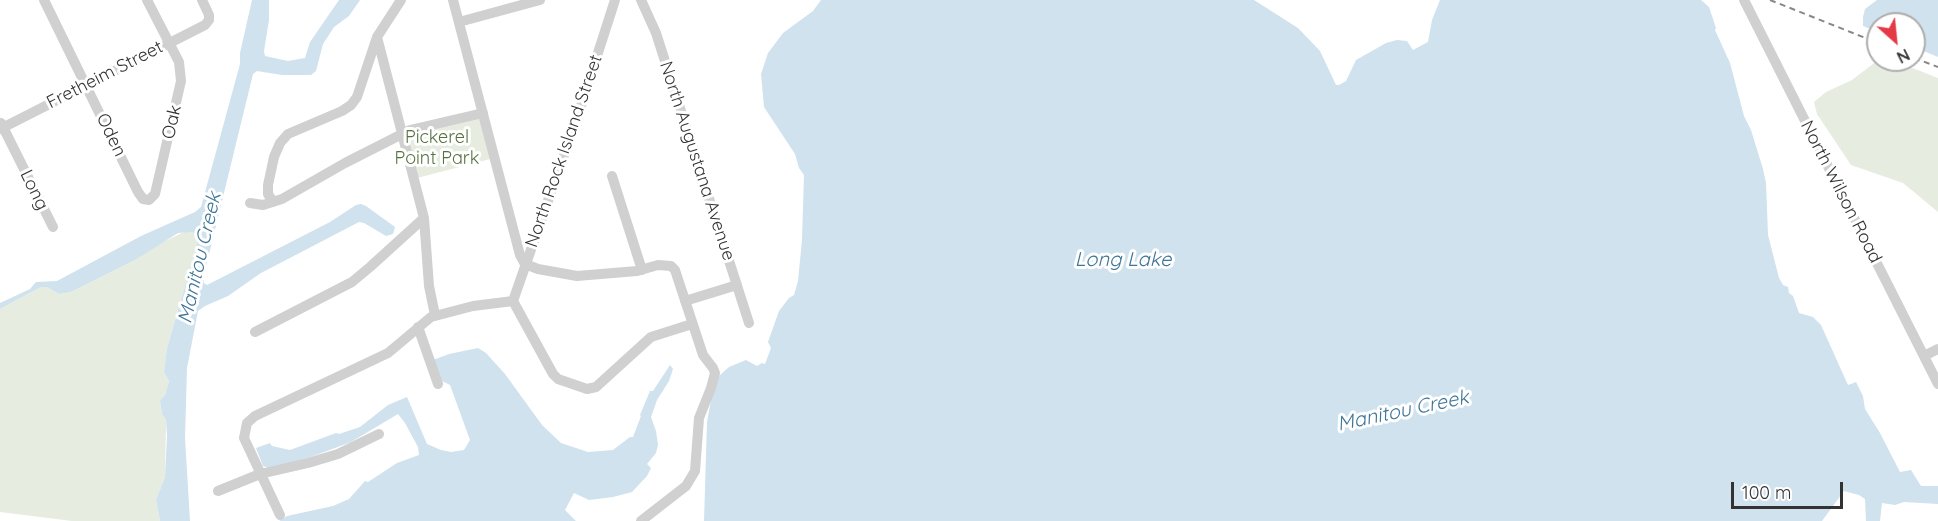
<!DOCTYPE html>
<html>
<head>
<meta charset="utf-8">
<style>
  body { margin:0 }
  #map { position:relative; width:1938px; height:521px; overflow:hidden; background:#fff; font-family:Quicksand,sans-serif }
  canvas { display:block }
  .north { position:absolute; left:1866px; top:12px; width:60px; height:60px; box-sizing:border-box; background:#fff; border:2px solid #adadad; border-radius:50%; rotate:153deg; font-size:16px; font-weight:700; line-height:24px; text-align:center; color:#333 }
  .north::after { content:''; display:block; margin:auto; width:21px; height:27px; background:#e63946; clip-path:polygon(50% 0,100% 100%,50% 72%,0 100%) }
  .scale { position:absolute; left:1731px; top:482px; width:112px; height:27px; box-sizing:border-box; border:3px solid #333; border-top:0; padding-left:8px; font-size:18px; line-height:21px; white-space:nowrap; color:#333; -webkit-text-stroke:4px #fff; paint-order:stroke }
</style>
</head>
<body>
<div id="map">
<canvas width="1938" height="521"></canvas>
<div class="north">N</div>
<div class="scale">100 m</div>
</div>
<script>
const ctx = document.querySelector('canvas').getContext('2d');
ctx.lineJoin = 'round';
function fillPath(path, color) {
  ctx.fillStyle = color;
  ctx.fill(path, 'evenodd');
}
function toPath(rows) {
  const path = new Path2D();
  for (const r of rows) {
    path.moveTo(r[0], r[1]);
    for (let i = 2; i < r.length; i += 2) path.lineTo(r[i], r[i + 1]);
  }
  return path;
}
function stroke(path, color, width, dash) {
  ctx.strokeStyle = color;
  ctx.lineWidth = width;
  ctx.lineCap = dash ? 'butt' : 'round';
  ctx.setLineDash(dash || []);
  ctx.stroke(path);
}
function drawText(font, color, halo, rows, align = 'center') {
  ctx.font = font + ' Quicksand,sans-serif';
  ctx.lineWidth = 6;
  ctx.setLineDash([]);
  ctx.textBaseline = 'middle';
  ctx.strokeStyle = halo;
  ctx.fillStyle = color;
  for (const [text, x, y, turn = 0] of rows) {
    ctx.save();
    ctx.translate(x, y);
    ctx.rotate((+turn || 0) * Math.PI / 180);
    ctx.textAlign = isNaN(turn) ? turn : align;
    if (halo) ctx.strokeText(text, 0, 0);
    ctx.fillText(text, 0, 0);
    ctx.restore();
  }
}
const green = toPath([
  [1878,60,1892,60,1938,78,1938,212,1903,183,1851,165,1817,114,1814,102,1826,92,1852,80],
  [483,113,494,158,413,179,402,134],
  [184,232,192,232,195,234,197,245,167,348,164,372,169,381,165,395,160,402,162,414,166,420,165,477,156,500,160,521,72,521,0,512,0,309,41,287,47,287,59,294,71,292,135,260,159,244]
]);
const water = toPath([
  [252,0,269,0,269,20,264,51,265,56,288,61,305,58,310,42,339,0,360,0,349,16,334,27,323,44,316,71,311,75,282,75,257,71,253,74,203,279,204,283,207,285,330,222,356,205,361,204,366,206,395,227,393,234,386,236,364,223,359,222,261,273,228,296,205,306,198,311,187,368,185,438,190,521,160,521,156,500,165,477,167,436,166,420,162,414,160,401,165,395,169,381,164,372,167,348,197,245,195,234,192,232,178,233,135,260,71,292,59,294,47,287,41,287,0,309,0,303,30,289,36,282,57,281,141,236,195,212,201,207,240,64,240,53],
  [821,0,1254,0,1298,28,1320,51,1336,85,1339,85,1346,81,1356,60,1386,43,1397,40,1407,41,1413,50,1428,42,1432,20,1440,0,1701,0,1709,7,1716,28,1715,30,1730,63,1744,116,1751,130,1763,169,1766,183,1768,235,1779,278,1783,285,1788,287,1789,293,1793,296,1799,313,1813,317,1821,325,1848,385,1856,382,1863,396,1865,409,1880,433,1900,472,1911,470,1921,486,1938,486,1938,504,1904,502,1895,505,1882,503,1880,521,1866,521,1865,499,1859,495,1844,491,1822,521,704,521,707,422,713,389,719,376,729,367,746,360,757,366,762,363,765,364,771,348,768,342,779,311,789,298,794,295,798,281,802,240,804,175,799,168,795,154,764,107,761,74,768,53,783,33,813,11],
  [1877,0,1938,0,1938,57,1914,47,1914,24,1878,24,1878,32,1863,26,1863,17,1865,9],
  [478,348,486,353,505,374,542,425,561,443,588,452,613,450,630,437,633,437,641,416,640,415,650,391,653,391,670,365,673,369,669,381,657,400,651,417,656,431,658,445,656,453,647,464,651,468,647,476,632,492,613,497,589,500,574,493,565,510,576,521,279,521,287,516,333,506,349,499,365,481,368,482,397,463,419,455,418,447,405,423,398,414,351,442,300,461,269,468,263,466,256,448,270,443,272,446,290,450,336,433,339,434,360,427,388,405,407,397,427,444,441,450,451,452,464,450,470,440,450,385,438,379,433,360,449,354]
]);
const minor = toPath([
  [44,0,138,192,143,199,149,200,155,194,181,81,179,62,147,0],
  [453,0,520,255,525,264,538,269,577,276,637,271,658,265,671,266,675,270,703,355,713,368,715,373,711,388,699,418,695,471,686,486,641,521],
  [641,0,656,33,749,323],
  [1744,0,1938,384],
  [459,22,540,0],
  [377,37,424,218,429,286,435,315],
  [1,123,53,227],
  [0,129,205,25,209,20,209,15,202,0],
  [612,176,642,270],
  [273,202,268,194,268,185,274,157,280,143,288,134,342,111,351,105,357,97,377,37,401,0],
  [250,203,263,205,282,199,345,163,410,130,483,113],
  [513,301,578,115,615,0],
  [513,301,553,374,558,379,587,389,596,387,651,337,692,324],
  [685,301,737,285],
  [418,327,438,384],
  [255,332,352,282,370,267,424,218],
  [1924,356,1938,349],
  [218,491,260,474,308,463,338,454,379,434],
  [280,515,244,438,247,423,255,416,388,353,431,317,473,306,513,301]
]);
const rail = toPath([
  [1770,0,1878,43],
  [1914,58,1938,67]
]);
const streetNames = [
  ["Fretheim Street",105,75,-27],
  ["Oak",172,122,-77],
  ["Oden",111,135,64],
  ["North Rock Island Street",564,151,-71],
  ["North Augustana Avenue",697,161,72],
  ["Long",34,190,64],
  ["North Wilson Road",1841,192,63]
];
const parkNames = [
  ["Pickerel",437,138],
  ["Point Park",437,159]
];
const waterNames = [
  ["Manitou Creek",200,258,-77],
  ["Long Lake",1123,260],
  ["Manitou Creek",1403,411,-12]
];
fillPath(green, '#e6ecdf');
fillPath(water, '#cfe2ee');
stroke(minor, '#d0d0d0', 10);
stroke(rail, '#888', 2, [6, 4.5]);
drawText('18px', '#333', '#fff', streetNames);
drawText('18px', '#56703f', '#fff', parkNames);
drawText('italic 20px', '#3f7597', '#fff', waterNames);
</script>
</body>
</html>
